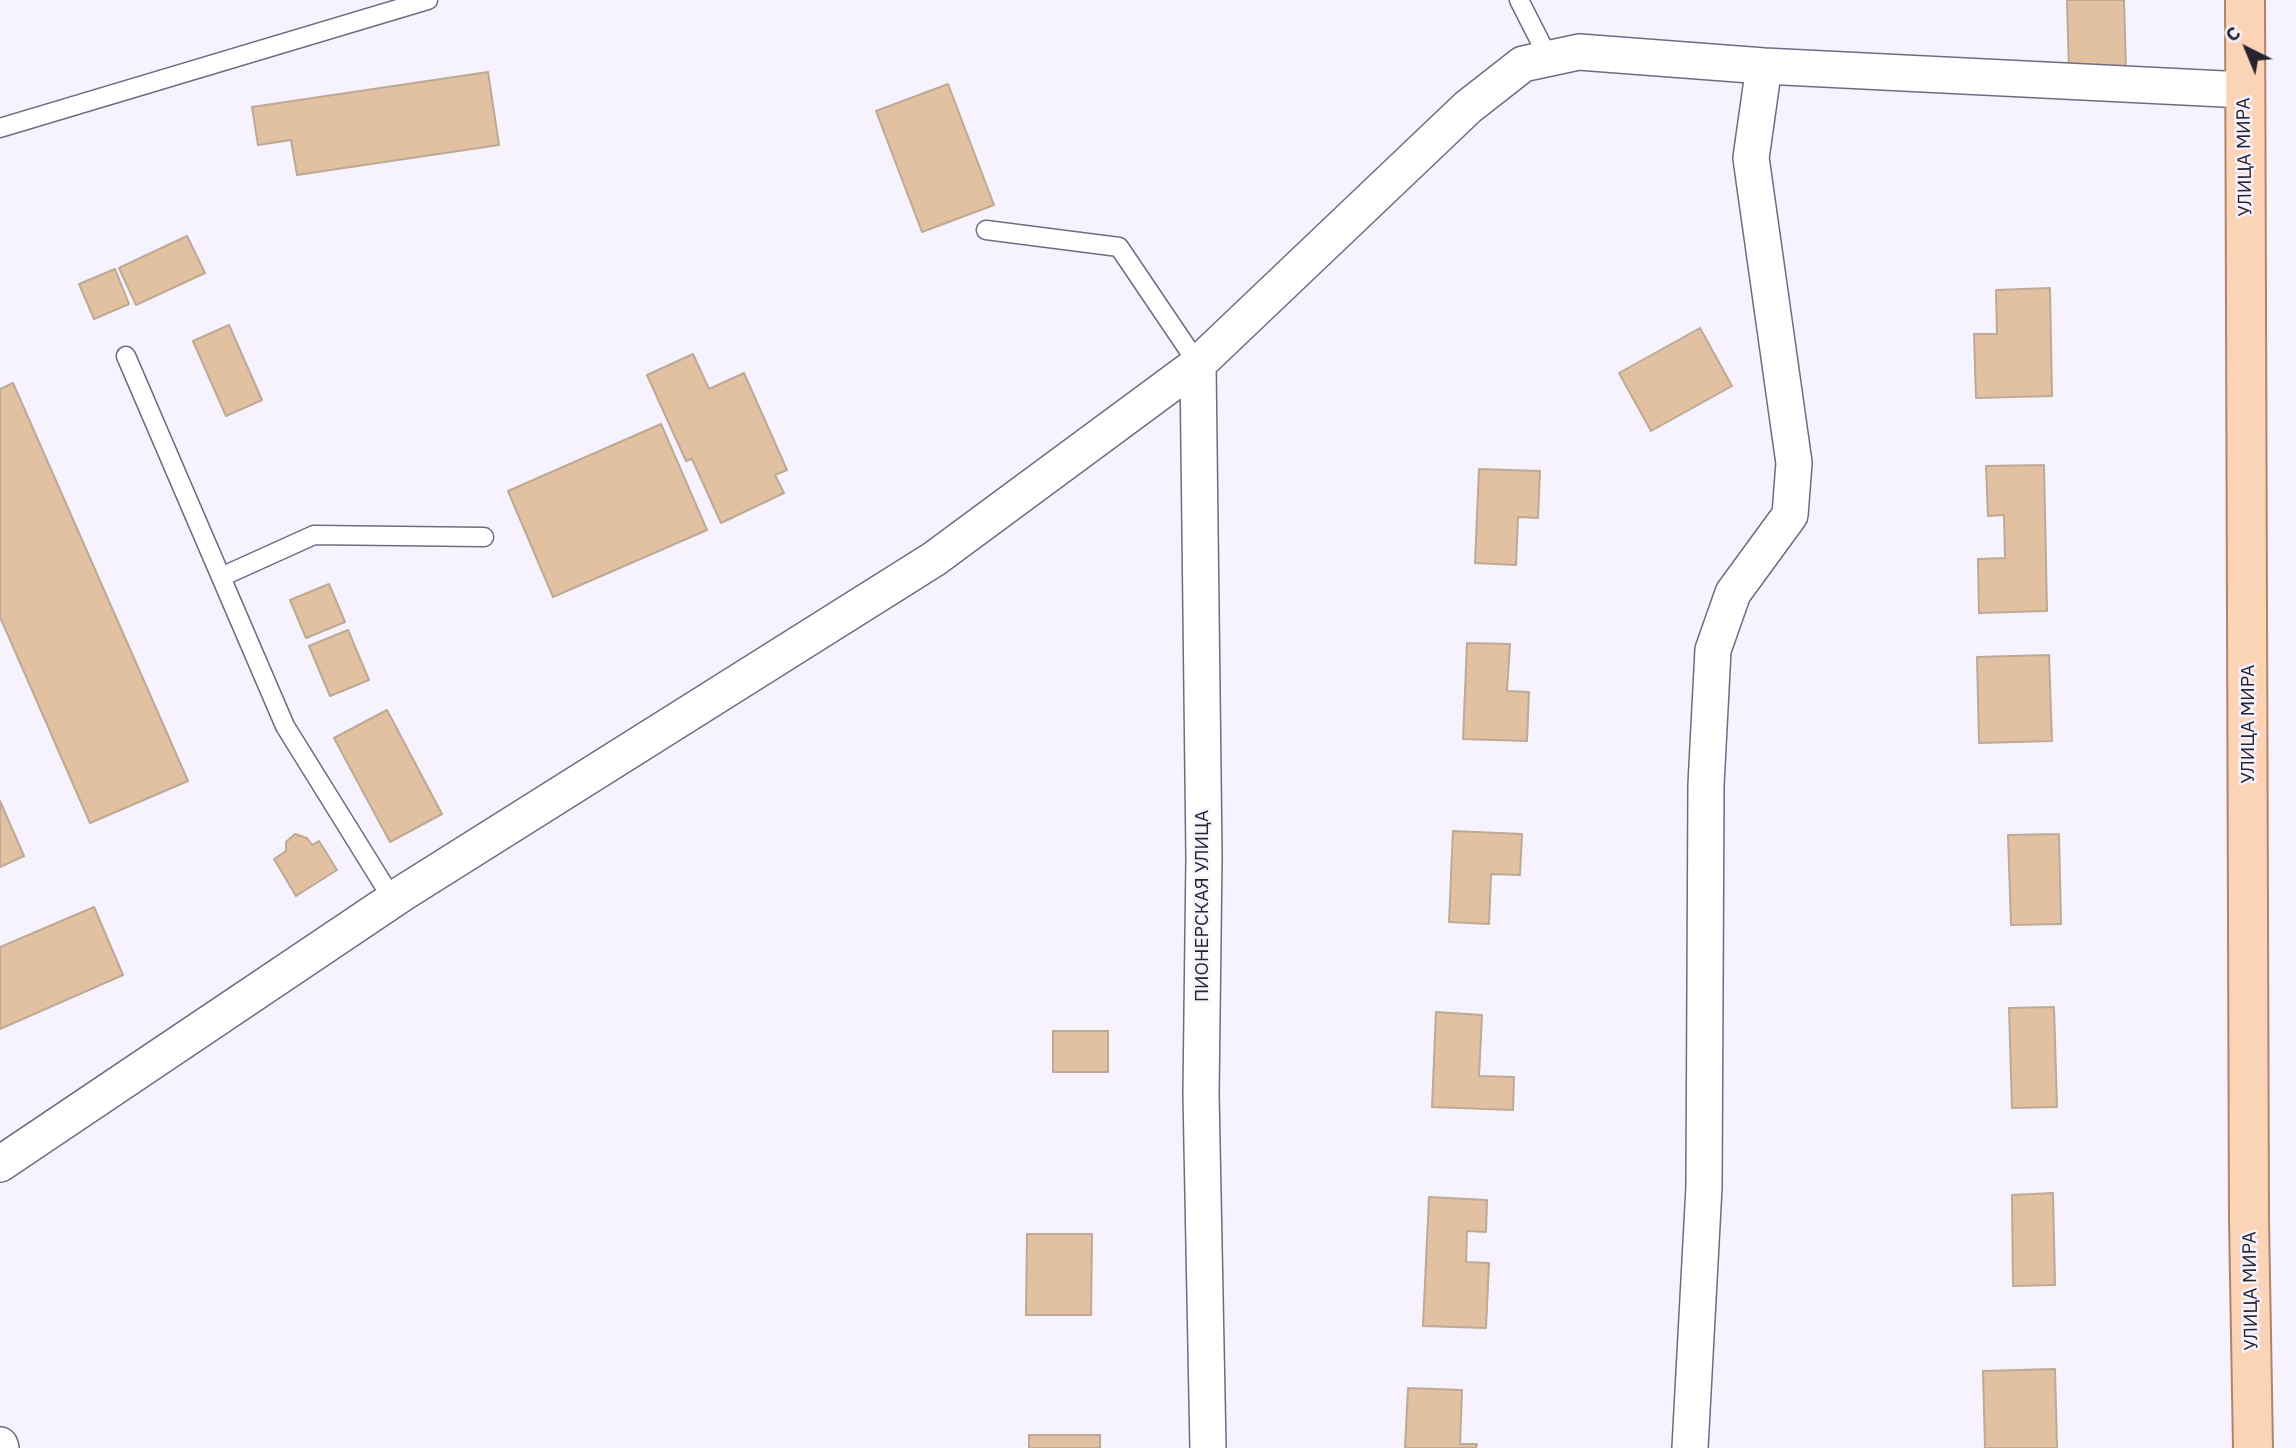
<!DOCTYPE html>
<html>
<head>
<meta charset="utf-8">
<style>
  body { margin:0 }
  #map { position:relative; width:2296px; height:1448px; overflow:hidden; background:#f6f3fe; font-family:"IBM Plex Sans",sans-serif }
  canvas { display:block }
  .north { position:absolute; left:2212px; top:14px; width:70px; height:70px; -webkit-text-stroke:5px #f6f3fe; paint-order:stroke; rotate:317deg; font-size:19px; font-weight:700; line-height:28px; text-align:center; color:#27242e }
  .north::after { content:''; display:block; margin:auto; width:24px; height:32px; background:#27242e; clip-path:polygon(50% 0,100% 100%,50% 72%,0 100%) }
</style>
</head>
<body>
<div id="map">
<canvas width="2296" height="1448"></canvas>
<div class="north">С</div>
</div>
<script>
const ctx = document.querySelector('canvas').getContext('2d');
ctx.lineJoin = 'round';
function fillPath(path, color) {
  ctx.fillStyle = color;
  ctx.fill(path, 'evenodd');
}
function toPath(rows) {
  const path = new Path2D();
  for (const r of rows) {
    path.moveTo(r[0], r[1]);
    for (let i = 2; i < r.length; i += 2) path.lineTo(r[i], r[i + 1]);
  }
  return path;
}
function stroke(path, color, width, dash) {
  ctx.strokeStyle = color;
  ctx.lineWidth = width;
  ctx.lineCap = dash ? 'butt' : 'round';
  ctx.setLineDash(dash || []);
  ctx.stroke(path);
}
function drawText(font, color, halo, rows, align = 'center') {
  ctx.font = font + ' "IBM Plex Sans",sans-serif';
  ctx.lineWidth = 5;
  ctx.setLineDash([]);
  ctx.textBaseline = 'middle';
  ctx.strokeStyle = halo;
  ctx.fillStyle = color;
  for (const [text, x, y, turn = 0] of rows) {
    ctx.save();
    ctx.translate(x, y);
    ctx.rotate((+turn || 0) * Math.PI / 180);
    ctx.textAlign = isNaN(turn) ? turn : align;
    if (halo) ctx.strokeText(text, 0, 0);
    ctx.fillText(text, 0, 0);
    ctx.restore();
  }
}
const building = toPath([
  [2067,0,2124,0,2126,70,2069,72,2067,0],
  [488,72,499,145,297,175,291,140,258,145,252,107,488,72],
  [948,84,994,205,922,232,876,111,948,84],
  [187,236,205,273,136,305,119,268,187,236],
  [115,269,129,304,94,319,79,284,115,269],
  [2050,288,2052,396,1976,398,1974,334,1997,334,1996,290,2050,288],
  [229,325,262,400,226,416,193,341,229,325],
  [1700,328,1732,386,1651,431,1619,373,1700,328],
  [693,354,709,389,744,373,787,470,775,475,784,493,721,523,692,459,686,461,647,375,693,354],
  [13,383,188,781,90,823,0,617,0,389,13,383],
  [661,424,707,530,553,597,508,491,661,424],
  [2044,465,2047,611,1979,613,1978,559,2005,558,2004,515,1988,516,1986,466,2044,465],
  [1479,469,1540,471,1538,518,1518,517,1516,565,1475,563,1479,469],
  [329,584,345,622,306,638,290,600,329,584],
  [348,630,369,680,330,696,309,646,348,630],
  [1467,643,1510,644,1507,691,1529,692,1527,741,1463,739,1467,643],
  [2049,655,2052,741,1979,743,1977,657,2049,655],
  [387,710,442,814,390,842,334,738,387,710],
  [0,801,24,856,0,867,0,801],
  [1453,831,1522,834,1520,875,1491,874,1489,924,1449,922,1453,831],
  [295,834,307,838,312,845,319,841,337,870,296,896,274,859,286,851,286,842,295,834],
  [2059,834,2061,924,2011,925,2008,835,2059,834],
  [94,907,123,975,0,1029,0,947,94,907],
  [2054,1007,2057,1107,2012,1108,2009,1008,2054,1007],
  [1436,1012,1482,1015,1479,1076,1514,1077,1513,1110,1432,1107,1436,1012],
  [1053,1031,1108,1031,1108,1072,1053,1072,1053,1031],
  [2053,1193,2055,1285,2013,1286,2012,1195,2053,1193],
  [1429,1197,1487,1200,1486,1232,1467,1231,1466,1262,1489,1263,1486,1328,1423,1326,1429,1197],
  [1027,1234,1092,1234,1091,1315,1026,1315,1027,1234],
  [2055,1369,2057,1448,1985,1448,1983,1371,2055,1369],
  [1408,1388,1462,1390,1460,1444,1477,1444,1476,1448,1405,1448,1408,1388],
  [1029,1435,1100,1435,1100,1448,1029,1448,1029,1435]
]);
const lane = toPath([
  [1519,0,1549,59],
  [0,128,428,0],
  [986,230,1119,247,1198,364],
  [126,356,285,726,393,900],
  [221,577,314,535,484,537]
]);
const street = toPath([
  [1198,364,1204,857,1201,1094,1208,1448],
  [0,1164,403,893,934,559,1198,364,1468,107,1523,64,1579,52,1764,66,2244,90],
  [0,1445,1,1448],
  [1690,1448,1704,1187,1706,785,1713,650,1733,593,1790,515,1794,463,1751,158,1764,66]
]);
const primary = toPath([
  [2245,0,2249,1220,2253,1448]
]);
const streetNames = [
  ["УЛИЦА МИРА",2245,157,-91],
  ["УЛИЦА МИРА",2249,724,-90],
  ["ПИОНЕРСКАЯ УЛИЦА",1203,906,-90],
  ["УЛИЦА МИРА",2251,1291,-91]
];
fillPath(building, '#e1c1a1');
stroke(building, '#bda994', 2);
stroke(lane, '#716a82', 21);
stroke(street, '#716a82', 38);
stroke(primary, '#b08468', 42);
stroke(lane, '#fff', 18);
stroke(street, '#fff', 35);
stroke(primary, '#fbd4b7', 38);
drawText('19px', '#27242e', '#f6f3fe', streetNames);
</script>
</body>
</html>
